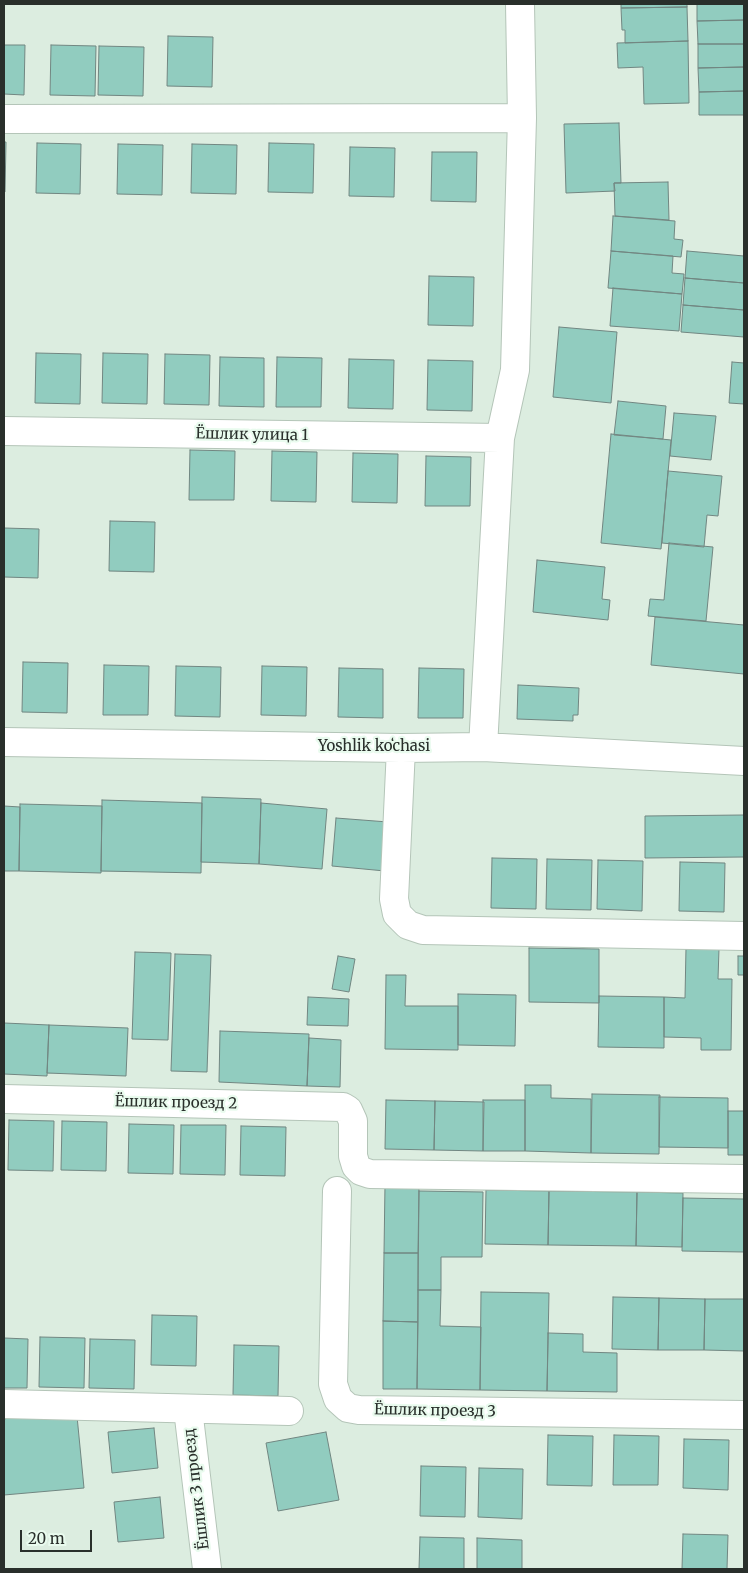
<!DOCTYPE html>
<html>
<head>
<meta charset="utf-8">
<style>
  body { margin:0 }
  #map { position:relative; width:748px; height:1573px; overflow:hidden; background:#dcede0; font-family:Merriweather,serif }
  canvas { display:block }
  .frame { position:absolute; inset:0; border:5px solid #292f2b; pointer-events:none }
  .scale { position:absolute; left:20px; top:1530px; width:72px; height:22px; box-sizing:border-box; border:2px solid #292f2b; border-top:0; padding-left:6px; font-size:15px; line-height:18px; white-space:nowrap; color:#292f2b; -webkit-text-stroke:4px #e9fbee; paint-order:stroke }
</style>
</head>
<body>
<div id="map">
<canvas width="748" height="1573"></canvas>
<div class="frame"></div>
<div class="scale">20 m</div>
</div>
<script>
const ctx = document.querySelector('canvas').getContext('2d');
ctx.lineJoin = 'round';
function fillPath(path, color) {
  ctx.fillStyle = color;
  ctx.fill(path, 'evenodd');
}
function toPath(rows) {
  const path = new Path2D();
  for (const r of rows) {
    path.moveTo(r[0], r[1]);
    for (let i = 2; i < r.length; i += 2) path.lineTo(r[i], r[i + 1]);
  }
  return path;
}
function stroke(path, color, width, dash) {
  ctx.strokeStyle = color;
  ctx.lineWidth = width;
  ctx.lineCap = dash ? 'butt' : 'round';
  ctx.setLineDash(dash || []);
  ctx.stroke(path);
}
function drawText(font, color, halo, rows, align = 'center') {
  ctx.font = font + ' Merriweather,serif';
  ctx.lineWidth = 4.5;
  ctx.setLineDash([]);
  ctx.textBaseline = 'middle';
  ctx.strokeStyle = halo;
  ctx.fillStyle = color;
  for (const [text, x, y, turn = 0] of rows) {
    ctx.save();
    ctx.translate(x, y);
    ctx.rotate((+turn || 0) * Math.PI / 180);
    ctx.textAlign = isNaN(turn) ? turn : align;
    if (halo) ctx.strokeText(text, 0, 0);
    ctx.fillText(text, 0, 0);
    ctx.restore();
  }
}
const building = toPath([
  [621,4,687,4,687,7,621,8,621,4],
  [697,4,744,4,744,20,697,21,697,4],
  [687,7,688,41,625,43,625,30,622,30,621,8,687,7],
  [744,20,744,44,698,44,697,21,744,20],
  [168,36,213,37,212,87,167,86,168,36],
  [688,41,689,103,644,104,643,67,618,68,617,43,688,41],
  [698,44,744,44,744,67,698,68,698,44],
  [4,45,25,45,24,95,4,94,4,45],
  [51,45,96,46,95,96,50,95,51,45],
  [99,46,144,47,143,96,98,95,99,46],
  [744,67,744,91,699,92,698,68,744,67],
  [744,91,744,115,699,115,699,92,744,91],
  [619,123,621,183,614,183,615,191,566,193,564,124,619,123],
  [4,142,6,142,5,192,4,192,4,142],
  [37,143,81,144,80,194,36,193,37,143],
  [269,143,314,144,313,193,268,192,269,143],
  [118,144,163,145,162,195,117,194,118,144],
  [192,144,237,145,236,194,191,193,192,144],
  [350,147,395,148,394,197,349,196,350,147],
  [432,152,477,152,476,202,431,201,432,152],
  [668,182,669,220,615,216,614,183,668,182],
  [613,216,675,221,674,239,683,240,681,257,611,251,613,216],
  [611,251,673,256,672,273,684,274,682,294,608,288,611,251],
  [687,251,744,256,744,283,685,278,687,251],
  [429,276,474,277,473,326,428,325,429,276],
  [685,278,744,283,744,310,683,305,685,278],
  [613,288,682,294,679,331,610,326,613,288],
  [683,305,744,310,744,337,681,332,683,305],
  [559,327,617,332,611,403,553,397,559,327],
  [36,353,81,354,80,404,35,403,36,353],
  [103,353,148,354,147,404,102,403,103,353],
  [165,354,210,355,209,405,164,404,165,354],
  [220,357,264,358,264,407,219,406,220,357],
  [277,357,322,358,321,407,276,407,277,357],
  [349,359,394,360,393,409,348,408,349,359],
  [428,360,473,361,472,411,427,410,428,360],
  [732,362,744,363,744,404,729,403,732,362],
  [618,401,666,406,663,439,614,435,618,401],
  [674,413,716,416,711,460,670,456,674,413],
  [611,434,671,440,661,549,601,543,611,434],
  [190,450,235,451,234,500,189,500,190,450],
  [272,451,317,452,316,502,271,501,272,451],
  [353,453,398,454,397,503,352,502,353,453],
  [426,456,471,457,470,506,425,506,426,456],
  [668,471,722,476,718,516,707,515,704,547,662,543,668,471],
  [110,521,155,522,154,572,109,571,110,521],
  [4,528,39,529,38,578,4,577,4,528],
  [669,543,713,547,706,621,648,616,650,599,664,600,669,543],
  [537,560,605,567,602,599,610,600,608,620,533,612,537,560],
  [655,617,744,625,744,674,651,665,655,617],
  [23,662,68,663,67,713,22,712,23,662],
  [104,665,149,666,148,715,103,715,104,665],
  [176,666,221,667,220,717,175,716,176,666],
  [262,666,307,667,306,716,261,715,262,666],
  [339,668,383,669,383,718,338,717,339,668],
  [419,668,464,669,463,718,418,718,419,668],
  [518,685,579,688,578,715,573,715,573,721,517,719,518,685],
  [202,797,261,799,259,864,201,862,202,797],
  [102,800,202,803,201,873,101,871,102,800],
  [261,803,327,809,322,869,259,864,261,803],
  [20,804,102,806,101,873,19,871,20,804],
  [4,806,20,807,19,871,4,871,4,806],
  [744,815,744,857,645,858,645,816,744,815],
  [336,818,388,822,385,871,332,866,336,818],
  [492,858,537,859,536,909,491,908,492,858],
  [547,859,592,860,591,910,546,909,547,859],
  [598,860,643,861,642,911,597,909,598,860],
  [680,862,725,863,724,912,679,911,680,862],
  [529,948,599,949,599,1003,529,1002,529,948],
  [686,948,719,949,718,979,732,979,731,1050,701,1050,701,1038,664,1037,664,997,685,998,686,948],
  [135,952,171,953,168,1040,132,1039,135,952],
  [175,954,211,955,207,1072,171,1071,175,954],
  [338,956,355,959,349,992,332,989,338,956],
  [738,956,744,956,744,975,738,975,738,956],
  [386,975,406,975,405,1006,458,1006,458,1050,385,1049,386,975],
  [458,994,516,995,515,1046,458,1045,458,994],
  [599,996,664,997,664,1048,598,1047,599,996],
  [308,997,349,999,348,1026,307,1025,308,997],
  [4,1023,49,1025,47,1076,4,1074,4,1023],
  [49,1025,128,1028,126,1076,47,1073,49,1025],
  [220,1031,309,1034,307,1086,219,1082,220,1031],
  [309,1038,341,1040,340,1087,307,1086,309,1038],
  [525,1085,551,1085,551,1098,591,1099,591,1153,525,1151,525,1085],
  [592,1094,660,1095,659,1154,591,1153,592,1094],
  [659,1097,728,1098,728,1148,659,1147,659,1097],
  [386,1100,435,1101,434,1150,385,1149,386,1100],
  [483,1100,525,1100,525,1151,483,1151,483,1100],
  [435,1101,484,1102,483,1151,434,1150,435,1101],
  [728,1111,744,1111,744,1155,728,1155,728,1111],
  [9,1120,54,1121,53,1171,8,1170,9,1120],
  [62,1121,107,1122,106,1171,61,1170,62,1121],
  [129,1124,174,1125,173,1174,128,1173,129,1124],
  [181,1125,226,1125,225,1175,180,1174,181,1125],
  [241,1126,286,1127,285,1176,240,1175,241,1126],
  [385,1185,419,1186,418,1253,384,1253,385,1185],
  [486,1190,549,1191,548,1245,485,1244,486,1190],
  [419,1191,483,1192,482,1257,441,1257,441,1290,418,1290,419,1191],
  [549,1191,637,1192,636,1246,548,1245,549,1191],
  [637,1192,683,1193,682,1247,636,1246,637,1192],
  [683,1198,744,1199,744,1252,682,1251,683,1198],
  [384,1253,418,1253,418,1322,383,1321,384,1253],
  [418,1290,441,1290,440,1326,481,1327,480,1390,417,1389,418,1290],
  [481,1292,549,1293,547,1391,480,1390,481,1292],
  [613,1297,659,1298,658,1350,612,1349,613,1297],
  [659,1298,705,1299,704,1350,658,1350,659,1298],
  [705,1299,744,1299,744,1351,704,1350,705,1299],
  [152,1315,197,1316,196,1366,151,1365,152,1315],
  [383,1321,418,1322,417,1389,383,1389,383,1321],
  [548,1333,583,1334,583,1352,617,1353,617,1392,547,1391,548,1333],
  [40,1337,85,1338,84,1388,39,1387,40,1337],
  [4,1338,28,1339,27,1388,4,1388,4,1338],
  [90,1339,135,1340,134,1389,89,1388,90,1339],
  [234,1345,279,1346,278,1396,233,1395,234,1345],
  [77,1416,84,1488,4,1495,4,1419,9,1418,8,1417,77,1416],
  [154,1428,158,1468,112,1473,108,1432,154,1428],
  [326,1432,339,1500,278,1511,266,1443,326,1432],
  [548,1435,593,1436,592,1486,547,1485,548,1435],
  [614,1435,659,1436,658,1485,613,1485,614,1435],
  [684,1439,729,1440,728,1490,683,1488,684,1439],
  [421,1466,466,1467,465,1517,420,1516,421,1466],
  [479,1468,523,1469,522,1519,478,1517,479,1468],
  [160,1497,164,1538,118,1542,114,1502,160,1497],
  [683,1534,728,1535,727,1569,682,1569,683,1534],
  [420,1537,464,1538,464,1569,419,1569,420,1537],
  [477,1538,522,1540,522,1569,477,1569,477,1538]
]);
const minor = toPath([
  [4,119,522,118],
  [4,431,500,438],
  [4,742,401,748,483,747,744,761],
  [483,747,500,438,515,370,522,118,520,4],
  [401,748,394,899,397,914,408,925,423,930,744,936],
  [4,1099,343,1107,348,1110,353,1121,353,1156,356,1166,361,1171,370,1174,744,1179],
  [337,1191,333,1384,338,1399,348,1408,359,1410,744,1415],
  [4,1404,289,1411],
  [188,1409,207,1569]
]);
const streetNames = [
  ["Ёшлик улица 1",252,435,1],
  ["Yoshlik koʻchasi",374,747],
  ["Ёшлик проезд 2",176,1103,1],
  ["Ёшлик проезд 3",435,1411,1],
  ["Ёшлик 3 проезд",197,1489,-97]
];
fillPath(building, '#91ccbf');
stroke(building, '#718681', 1);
stroke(minor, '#b4c5b8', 30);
stroke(minor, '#fff', 28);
drawText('15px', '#292f2b', '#e9fbee', streetNames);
</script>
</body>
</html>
